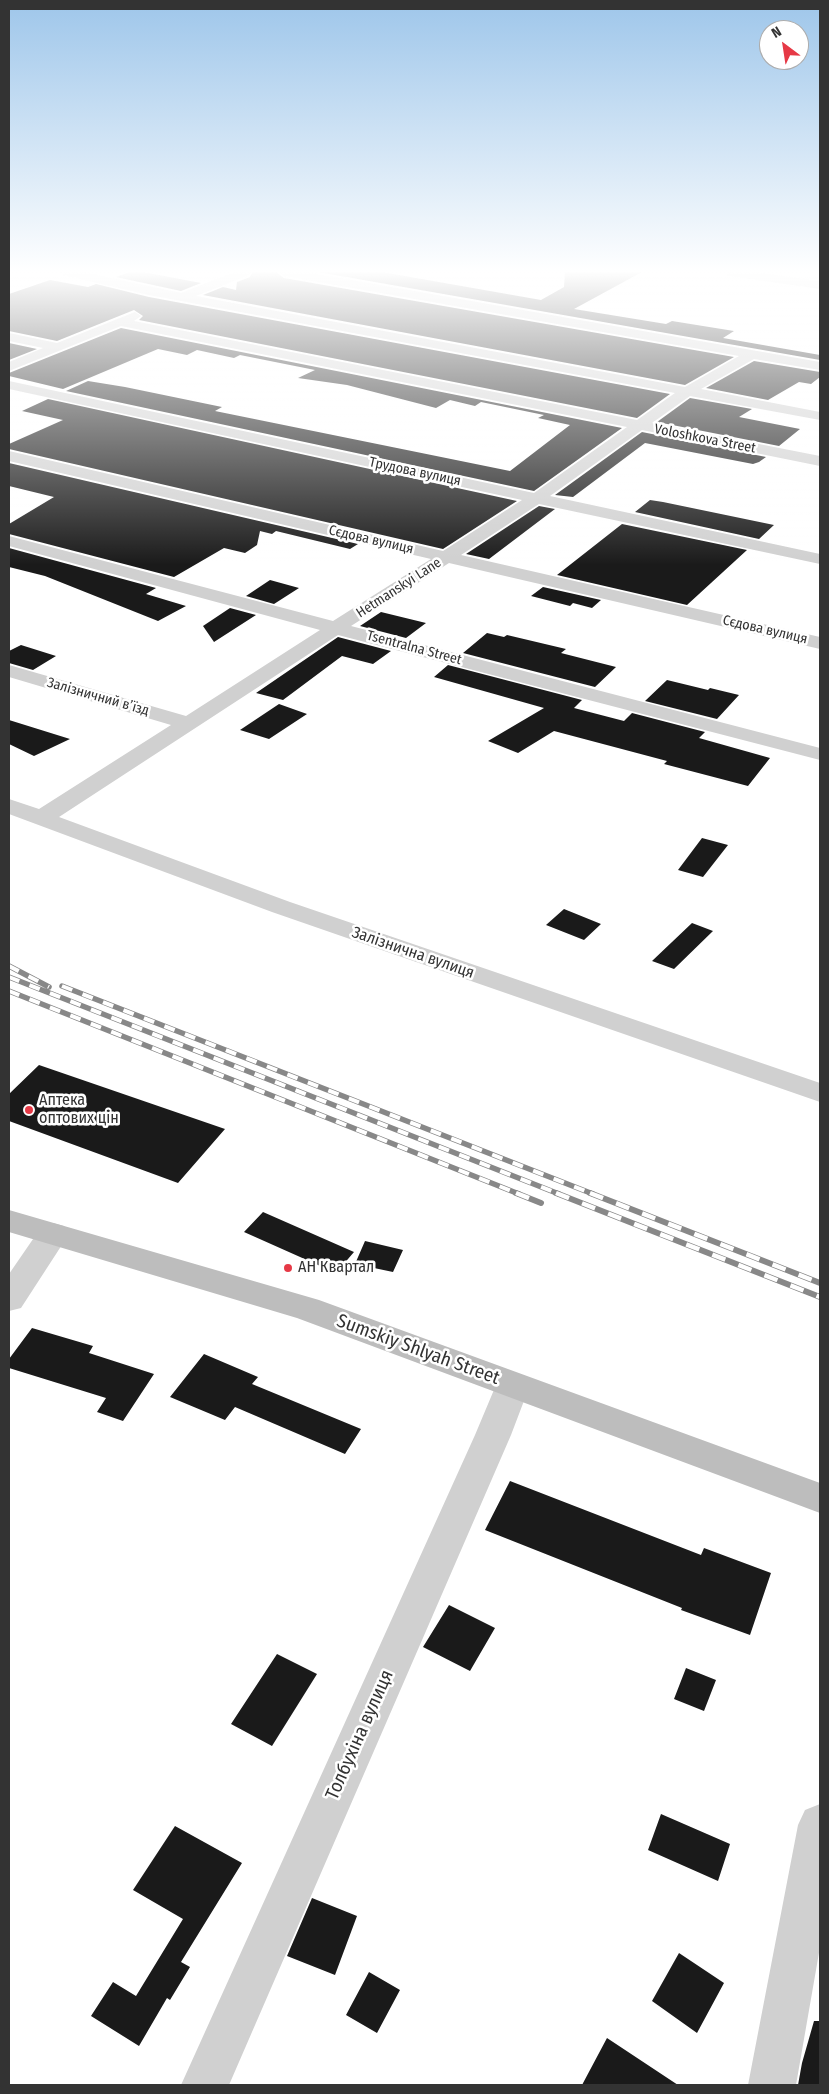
<!DOCTYPE html>
<html>
<head>
<meta charset="utf-8">
<style>
  body { margin:0 }
  #map { position:relative; width:829px; height:2094px; overflow:hidden; background:#fff; font-family:"Fira Sans Condensed",sans-serif }
  canvas { display:block }
  .frame { position:absolute; inset:0; border:10px solid #333; pointer-events:none }
  .north { position:absolute; left:759px; top:20px; width:50px; height:50px; box-sizing:border-box; background:#fff; border:1px solid #adadad; border-radius:50%; rotate:329deg; font-size:14px; font-weight:700; line-height:20px; text-align:center; color:#333 }
  .north::after { content:''; display:block; margin:auto; width:18px; height:22px; background:#e63946; clip-path:polygon(50% 0,100% 100%,50% 72%,0 100%) }
</style>
</head>
<body>
<div id="map">
<canvas width="829" height="2094"></canvas>
<div class="frame"></div>
<div class="north">N</div>
</div>
<script>
const ctx = document.querySelector('canvas').getContext('2d');
ctx.lineJoin = 'round';
function fillPath(path, color) {
  ctx.fillStyle = color;
  ctx.fill(path, 'evenodd');
}
function toPath(rows) {
  const path = new Path2D();
  for (const r of rows) {
    path.moveTo(r[0], r[1]);
    for (let i = 2; i < r.length; i += 2) path.lineTo(r[i], r[i + 1]);
  }
  return path;
}
function stroke(path, color, width, dash) {
  ctx.strokeStyle = color;
  ctx.lineWidth = width;
  ctx.lineCap = dash ? 'butt' : 'round';
  ctx.setLineDash(dash || []);
  ctx.stroke(path);
}
function drawText(font, color, halo, rows, align = 'center') {
  ctx.font = font + ' "Fira Sans Condensed",sans-serif';
  ctx.lineWidth = 5;
  ctx.setLineDash([]);
  ctx.textBaseline = 'middle';
  ctx.strokeStyle = halo;
  ctx.fillStyle = color;
  for (const [text, x, y, turn = 0] of rows) {
    ctx.save();
    ctx.translate(x, y);
    ctx.rotate((+turn || 0) * Math.PI / 180);
    ctx.textAlign = isNaN(turn) ? turn : align;
    if (halo) ctx.strokeText(text, 0, 0);
    ctx.fillText(text, 0, 0);
    ctx.restore();
  }
}
const building = toPath([
  [130,272,143,272,201,283,181,291,116,277],
  [253,272,276,272,284,278,734,357,685,385,203,295,223,287,236,290,237,282,250,277],
  [318,272,382,272,541,300,564,287,565,272,642,272,574,309,666,324,672,321,734,331,723,338,820,355,820,360],
  [50,280,88,287,96,284,149,297,670,394,637,418,139,320,143,316,134,310,57,341,9,331,9,294],
  [121,328,622,428,534,491,66,391,88,381,125,387,222,407,215,411,510,471,570,425,538,418,544,415,481,402,475,406,450,400,436,408,347,385,298,378,315,370,240,355,234,358,197,350,187,355,158,349,63,389,9,376,9,373],
  [9,343,37,349,9,360],
  [754,361,820,372,820,377,811,384,799,382,768,400,706,388],
  [690,398,752,409,739,417,800,429,779,446,657,422],
  [48,399,517,501,443,549,9,449,9,444,63,420,22,411],
  [642,432,766,457,759,462,753,464,645,443,573,497,555,495],
  [9,463,358,544,350,549,276,531,272,534,260,531,257,545,245,553,224,548,174,577,9,534,9,524,54,497,9,486],
  [650,500,663,502,774,525,759,539,635,512],
  [539,506,555,509,489,559,466,554],
  [622,524,747,550,687,605,557,575],
  [9,548,156,588,146,594,186,606,158,621,45,576,9,567],
  [270,580,299,588,274,604,246,596],
  [543,587,601,600,592,608,573,603,570,606,531,596],
  [230,608,256,615,214,642,203,626],
  [381,612,426,623,406,638,360,626],
  [487,633,504,637,507,635,566,649,561,653,616,667,595,687,463,653],
  [338,637,391,651,373,664,342,656,283,700,256,693],
  [21,645,56,656,33,670,9,663,9,651],
  [448,665,582,700,574,708,624,721,632,713,705,732,699,738,770,758,748,786,664,764,667,761,554,731,518,753,488,741,544,708,434,677],
  [667,680,708,690,710,688,739,695,717,719,645,701],
  [279,704,307,714,269,739,240,730],
  [9,720,70,739,34,756,9,744],
  [702,838,728,845,703,877,678,870],
  [564,909,601,924,584,940,546,925],
  [692,923,713,931,674,969,652,961],
  [39,1065,225,1129,178,1183,9,1121,9,1094],
  [263,1212,354,1252,336,1273,244,1232],
  [365,1241,403,1250,393,1272,355,1264],
  [32,1328,93,1346,89,1353,154,1374,123,1421,97,1412,106,1398,9,1368,9,1359],
  [204,1354,258,1377,252,1384,361,1429,345,1454,235,1407,225,1420,170,1397],
  [510,1481,701,1555,704,1548,771,1573,750,1635,681,1610,682,1608,485,1530],
  [449,1605,495,1628,470,1671,423,1647],
  [277,1654,317,1674,272,1746,231,1724],
  [686,1668,716,1680,704,1711,674,1699],
  [661,1814,730,1844,718,1881,648,1850],
  [175,1826,242,1863,181,1962,190,1967,170,2000,167,1998,139,2046,91,2016,113,1982,136,1996,183,1919,133,1890],
  [312,1898,357,1916,335,1975,287,1956],
  [679,1953,724,1983,697,2033,652,2001],
  [369,1972,400,1990,377,2033,346,2015],
  [814,2021,820,2021,820,2085,798,2085,802,2063],
  [607,2038,678,2085,582,2085]
]);
const minor = toPath([
  [61,272,84,272,181,293,234,272,251,272,249,275,196,296,685,387,739,356,284,276,278,272,306,272,820,362,820,370,754,359,701,389,820,412,820,420,690,396,652,423,820,456,820,466,642,430,550,496,820,554,820,564,539,504,461,555,820,637,820,649,449,563,351,626,820,748,820,760,338,635,59,817,290,902,820,1083,820,1102,272,912,9,814,9,799,39,809,171,725,9,677,9,665,186,716,320,630,9,546,9,536,333,621,431,559,9,461,9,451,443,551,522,500,9,389,9,381,534,493,627,427,121,326,9,371,9,362,43,348,9,341,9,333,57,343,135,312,141,316,134,321,637,420,675,393,149,295,63,275,61,272],
  [723,272,756,272,820,281,820,289,729,276,723,272],
  [53,1223,64,1226,69,1234,21,1308,9,1311,9,1274,42,1226,53,1223],
  [513,1372,525,1376,530,1385,511,1435,229,2085,181,2085,475,1435,496,1385,501,1376,513,1372],
  [820,1804,820,1947,796,2085,748,2085,798,1825,805,1810,820,1804]
]);
const secondary = toPath([
  [9,1210,319,1300,820,1483,820,1513,297,1318,9,1232,9,1210]
]);
const railFar1 = toPath([
  [9,966,49,987],
  [9,977,559,1194],
  [62,986,593,1194],
  [9,991,519,1194]
]);
const rail = toPath([
  [516,1193,541,1203],
  [556,1193,820,1297],
  [590,1193,820,1283]
]);
const markers = [
  [29,1110,5,"#e63946"],
  [288,1268,5,"#e63946"]
];
const farStreetnames = [
  ["Voloshkova Street",705,439,11],
  ["Трудова вулиця",415,472,12],
  ["Сєдова вулиця",371,540,13],
  ["Hetmanskyi Lane",399,588,-33],
  ["Сєдова вулиця",765,630,13],
  ["Tsentralna Street",414,648,15],
  ["Залізничний в’їзд",98,697,16]
];
const streetNames = [
  ["Залізнична вулиця",413,953,19]
];
const poiNames = [
  ["Аптека",39,1101],
  ["оптових цін",39,1119],
  ["АН Квартал",298,1268]
];
const nearStreetnames = [
  ["Sumskiy Shlyah Street",418,1350,20],
  ["Толбухіна вулиця",360,1735,-66]
];
fillPath(building, '#1a1a1a');
fillPath(minor, '#d0d0d0');
fillPath(secondary, '#bdbdbd');
stroke(railFar1, '#888', 5.5);
stroke(rail, '#888', 6);
stroke(railFar1, '#fff', 4, [11]);
stroke(rail, '#fff', 4.5, [14]);
const sky = ctx.createLinearGradient(0, 0, 0, 565);
sky.addColorStop(0, '#9ec6ea');
sky.addColorStop(0.48, '#fff');
sky.addColorStop(1, '#ffffff00');
ctx.fillStyle = sky;
ctx.fillRect(0, 0, 829, 565);
for (const [x, y, r, color] of markers) {
  const dot = new Path2D();
  dot.arc(x, y, r, 0, 2 * Math.PI);
  ctx.fillStyle = color;
  ctx.fill(dot);
  stroke(dot, '#fff', 2);
}
drawText('14px', '#333', '#fff', farStreetnames);
drawText('16px', '#333', '#fff', streetNames);
drawText('16px', '#333', '#fff', poiNames, 'left');
drawText('19px', '#333', '#fff', nearStreetnames);
</script>
</body>
</html>
